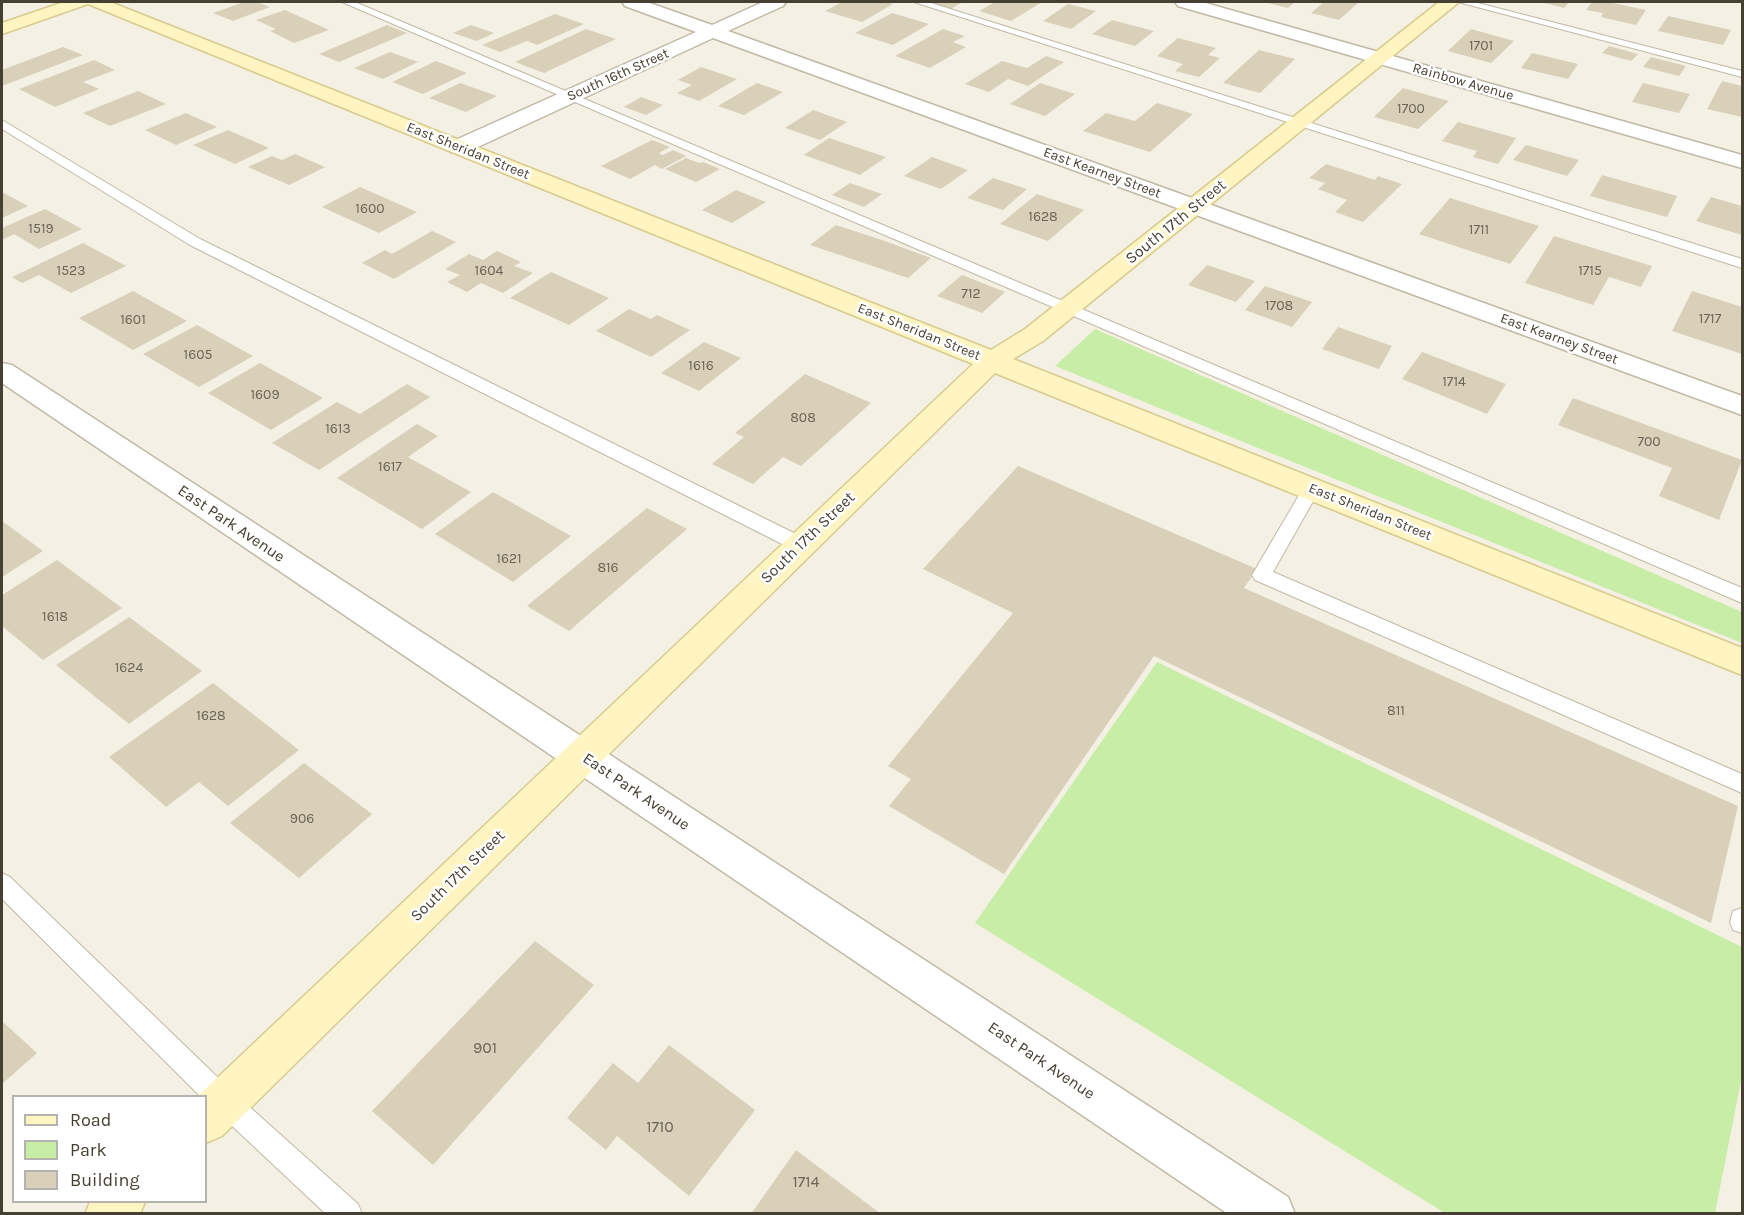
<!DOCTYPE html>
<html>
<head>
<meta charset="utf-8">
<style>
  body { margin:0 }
  #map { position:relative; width:1744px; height:1215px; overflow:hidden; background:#f4f0e3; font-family:Karla,sans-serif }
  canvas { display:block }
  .frame { position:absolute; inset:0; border:3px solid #464033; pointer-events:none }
  .legend { position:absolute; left:12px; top:1095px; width:195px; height:108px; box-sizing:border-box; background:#fff; border:2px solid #b5b3ad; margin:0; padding:8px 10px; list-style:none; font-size:18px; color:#464033 }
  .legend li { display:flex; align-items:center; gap:12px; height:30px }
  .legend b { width:30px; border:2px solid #b5b3ad }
</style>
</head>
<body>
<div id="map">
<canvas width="1744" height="1215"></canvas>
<div class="frame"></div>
<ul class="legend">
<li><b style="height:8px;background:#fff5c2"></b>Road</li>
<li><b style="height:16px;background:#c7eda7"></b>Park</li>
<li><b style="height:16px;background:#d9d0ba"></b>Building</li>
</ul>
</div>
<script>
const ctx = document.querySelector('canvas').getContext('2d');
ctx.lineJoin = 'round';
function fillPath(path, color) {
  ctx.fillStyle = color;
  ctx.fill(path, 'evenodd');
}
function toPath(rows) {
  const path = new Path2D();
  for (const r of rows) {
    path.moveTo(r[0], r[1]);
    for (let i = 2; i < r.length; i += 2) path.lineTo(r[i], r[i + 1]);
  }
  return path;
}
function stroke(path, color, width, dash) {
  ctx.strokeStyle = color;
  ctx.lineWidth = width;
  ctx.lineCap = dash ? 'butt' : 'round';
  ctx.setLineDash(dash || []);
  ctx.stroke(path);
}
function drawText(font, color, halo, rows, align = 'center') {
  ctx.font = font + ' Karla,sans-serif';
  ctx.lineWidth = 5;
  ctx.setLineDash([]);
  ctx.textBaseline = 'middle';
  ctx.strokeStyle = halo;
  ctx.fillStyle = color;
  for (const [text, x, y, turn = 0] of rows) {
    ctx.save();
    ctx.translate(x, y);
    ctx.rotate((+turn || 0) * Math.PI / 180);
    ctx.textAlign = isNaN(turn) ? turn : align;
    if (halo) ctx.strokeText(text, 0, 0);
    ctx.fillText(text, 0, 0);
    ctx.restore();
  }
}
const green = toPath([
  [1095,329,1742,612,1742,643,1055,366],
  [1157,662,1742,947,1742,1076,1715,1213,1445,1213,975,923]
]);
const building = toPath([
  [244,2,256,2,270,7,233,21,213,13],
  [842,2,884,2,893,4,862,22,825,11],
  [930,2,963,2,950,9,928,3],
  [995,2,1042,2,1011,21,979,11],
  [1264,2,1295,2,1288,8],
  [1324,2,1359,2,1339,20,1311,13],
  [1541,2,1569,2,1564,8],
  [1592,2,1608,2,1646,10,1636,25,1601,17,1603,13,1586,10],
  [1068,4,1096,11,1071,29,1043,21],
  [285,10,329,30,294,43,270,31,276,29,256,20],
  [892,13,929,24,893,45,855,33],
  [555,14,584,24,537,45,527,41,500,52,482,45],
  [1668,16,1731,30,1723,45,1658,31],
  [1112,20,1154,31,1135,46,1092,34],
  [387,25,407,33,339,62,319,54],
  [471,25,494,33,477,41,453,33],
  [586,29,616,39,544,73,515,62],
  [943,29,965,36,953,42,966,47,930,68,895,56],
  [1471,29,1514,41,1491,63,1448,51],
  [1178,38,1216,48,1208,55,1220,58,1199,77,1175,71,1183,64,1157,56],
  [1609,46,1638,54,1631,61,1602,53],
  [63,47,83,55,2,86,2,70],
  [1259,50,1295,59,1260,93,1223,83],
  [390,52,418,62,383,79,354,68],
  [1532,53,1578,64,1568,79,1521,68],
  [1046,56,1064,62,1028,86,1008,79,989,92,965,84,1002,61,1027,68],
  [1651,57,1686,66,1679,76,1643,67],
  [94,60,115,70,83,82,99,89,55,107,19,89],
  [436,61,467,73,423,94,392,82],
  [701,67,737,79,699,101,677,93,692,85,678,80],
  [1722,81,1742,86,1742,117,1707,109],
  [460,83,497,96,466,112,429,98],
  [757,83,783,92,744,115,718,106],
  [1040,83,1075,94,1045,116,1010,104],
  [1643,83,1690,94,1679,113,1632,102],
  [1403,88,1449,101,1418,129,1374,117],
  [138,91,166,104,110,126,83,113],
  [641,97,663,105,646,115,624,107],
  [1157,103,1193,114,1150,152,1083,131,1106,113,1135,121],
  [813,110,847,122,820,140,785,128],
  [186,113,217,127,176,145,145,130],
  [1458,122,1516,138,1498,164,1473,157,1477,151,1442,141],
  [228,130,269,148,235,164,193,145],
  [829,138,886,157,860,175,804,155],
  [652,140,670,147,659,153,663,155,673,150,686,156,662,169,655,165,630,179,601,166],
  [1526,145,1579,160,1567,176,1513,160],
  [295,154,325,167,289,185,248,167,272,156,282,160],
  [932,157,968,170,941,189,904,176],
  [686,158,699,163,703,162,720,169,696,182,665,169],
  [1326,164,1375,180,1378,176,1402,184,1363,222,1335,212,1347,200,1318,189,1325,183,1309,178],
  [1602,175,1677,196,1667,217,1590,196],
  [993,178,1027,189,1003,210,967,198],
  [850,183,882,194,864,207,832,195],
  [360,187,417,212,379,233,322,207],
  [736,190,766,202,732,223,702,210],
  [2,192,28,206,2,218],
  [1037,194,1084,210,1048,241,1000,224],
  [1711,197,1742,206,1742,235,1696,221],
  [1450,198,1539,226,1510,264,1419,234],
  [45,209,82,229,39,249,14,234,2,240,2,228],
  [836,225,882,240,931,258,908,278,810,245],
  [432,231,456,242,394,279,362,263,385,250,392,254],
  [1554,236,1652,266,1641,287,1609,277,1593,305,1525,283],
  [83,243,126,266,71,293,39,275,22,283,12,277],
  [497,251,521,262,514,266,533,273,503,293,481,283,467,292,447,282,460,275,445,269,469,254,483,260],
  [1207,265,1255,281,1236,302,1188,285],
  [551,272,609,298,569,325,510,298],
  [962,275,1005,292,982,313,937,296],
  [1265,286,1312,302,1292,327,1245,310],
  [133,291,187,321,133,350,79,318],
  [1692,291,1742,307,1742,354,1672,331],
  [629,309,651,319,657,315,690,330,651,357,596,331],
  [197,325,253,356,199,387,143,354],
  [1338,327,1392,346,1379,369,1322,349],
  [704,342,741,358,699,391,661,373],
  [1422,352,1506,384,1487,414,1402,379],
  [260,363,323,398,271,430,208,393],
  [805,374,871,403,801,466,783,457,753,484,712,464,744,437,735,433],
  [407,384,430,397,319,470,272,443,337,402,360,414],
  [1573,398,1742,460,1719,520,1659,496,1672,468,1558,425],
  [417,424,438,436,408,457,471,492,422,529,337,478],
  [1018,466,1257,569,1244,588,1738,806,1711,923,1154,656,1004,874,889,806,911,779,888,766,1013,613,923,569],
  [493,492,571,536,513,582,435,534],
  [647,508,687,529,569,631,527,606],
  [2,521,43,551,2,577],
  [57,560,122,608,43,660,2,626,2,595],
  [129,617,202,671,129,724,56,665],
  [213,683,299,750,228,806,199,782,166,807,109,757],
  [304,763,372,814,299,878,230,823],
  [535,941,594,985,433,1165,372,1111],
  [4,1023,37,1053,2,1084,2,1025],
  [669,1045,755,1110,689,1196,617,1136,606,1150,567,1118,613,1063,638,1083],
  [796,1150,881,1214,751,1214]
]);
const lane = toPath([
  [342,2,355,2,1742,588,1742,603,342,2],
  [914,2,928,2,1742,259,1742,268,914,2],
  [1458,2,1474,2,1742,71,1742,77,1458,2],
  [2,120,200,239,808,540,810,545,808,550,794,550,190,245,2,129,2,120],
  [1311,483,1320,489,1273,572,1742,774,1742,793,1255,580,1252,575,1255,570,1305,485,1311,483],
  [2,873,10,877,234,1093,358,1204,362,1214,326,1214,216,1111,206,1102,206,1096,200,1096,2,899,2,873],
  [1742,908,1742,933,1733,930,1730,922,1733,911,1742,908]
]);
const street = toPath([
  [622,2,647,2,712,25,763,2,786,2,783,6,728,31,1742,396,1742,415,713,38,467,152,451,152,448,147,451,142,696,32,625,6,622,2],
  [1175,2,1202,2,1742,155,1742,168,1178,6,1175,2],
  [2,363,12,365,1288,1197,1295,1214,1228,1214,2,383,2,363]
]);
const secondary = toPath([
  [64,2,110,2,991,350,1025,329,1439,2,1459,2,1043,341,1013,359,1742,648,1742,675,995,373,222,1136,206,1143,206,1096,198,1096,973,364,88,4,2,34,2,23,64,2],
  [90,1202,145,1202,140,1214,85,1214,90,1202]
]);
const numberNames = [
  ["1701",1481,46],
  ["1700",1411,109],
  ["1600",370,209],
  ["1628",1043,217],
  ["1519",41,229],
  ["1711",1479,230],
  ["1523",71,271],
  ["1604",489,271],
  ["1715",1590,271],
  ["712",971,294],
  ["1708",1279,306],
  ["1717",1710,319],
  ["1601",133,320],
  ["1605",198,355],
  ["1616",701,366],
  ["1714",1454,382],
  ["1609",265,395],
  ["808",803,418],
  ["1613",338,429],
  ["700",1649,442],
  ["1617",390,467],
  ["1621",509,559],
  ["816",608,568],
  ["1618",55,617],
  ["1624",129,668],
  ["811",1396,711],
  ["1628",211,716],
  ["906",302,819]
];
const farStreetnames = [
  ["South 16th Street",618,75,-24],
  ["Rainbow Avenue",1463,82,16],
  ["East Sheridan Street",468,151,22],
  ["East Kearney Street",1102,173,20],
  ["East Sheridan Street",919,332,22],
  ["East Kearney Street",1559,339,20],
  ["East Sheridan Street",1370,512,22]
];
const streetNames = [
  ["South 17th Street",1176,222,-39],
  ["East Park Avenue",231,524,34],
  ["South 17th Street",808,538,-44],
  ["East Park Avenue",636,792,34],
  ["South 17th Street",458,876,-44],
  ["East Park Avenue",1041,1061,34]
];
const nearNumbernames = [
  ["901",485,1048],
  ["1710",660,1127],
  ["1714",806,1182]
];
fillPath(green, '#c7eda7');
fillPath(building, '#d9d0ba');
stroke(lane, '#c0b9a5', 2);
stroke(street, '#c0b9a5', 3);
stroke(secondary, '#d8cb8e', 3);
fillPath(lane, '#fff');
fillPath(street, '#fff');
fillPath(secondary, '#fff5c2');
drawText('14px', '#6b6455', null, numberNames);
drawText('14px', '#464033', '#fff', farStreetnames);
drawText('16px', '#464033', '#fff', streetNames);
drawText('16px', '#6b6455', null, nearNumbernames);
</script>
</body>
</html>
